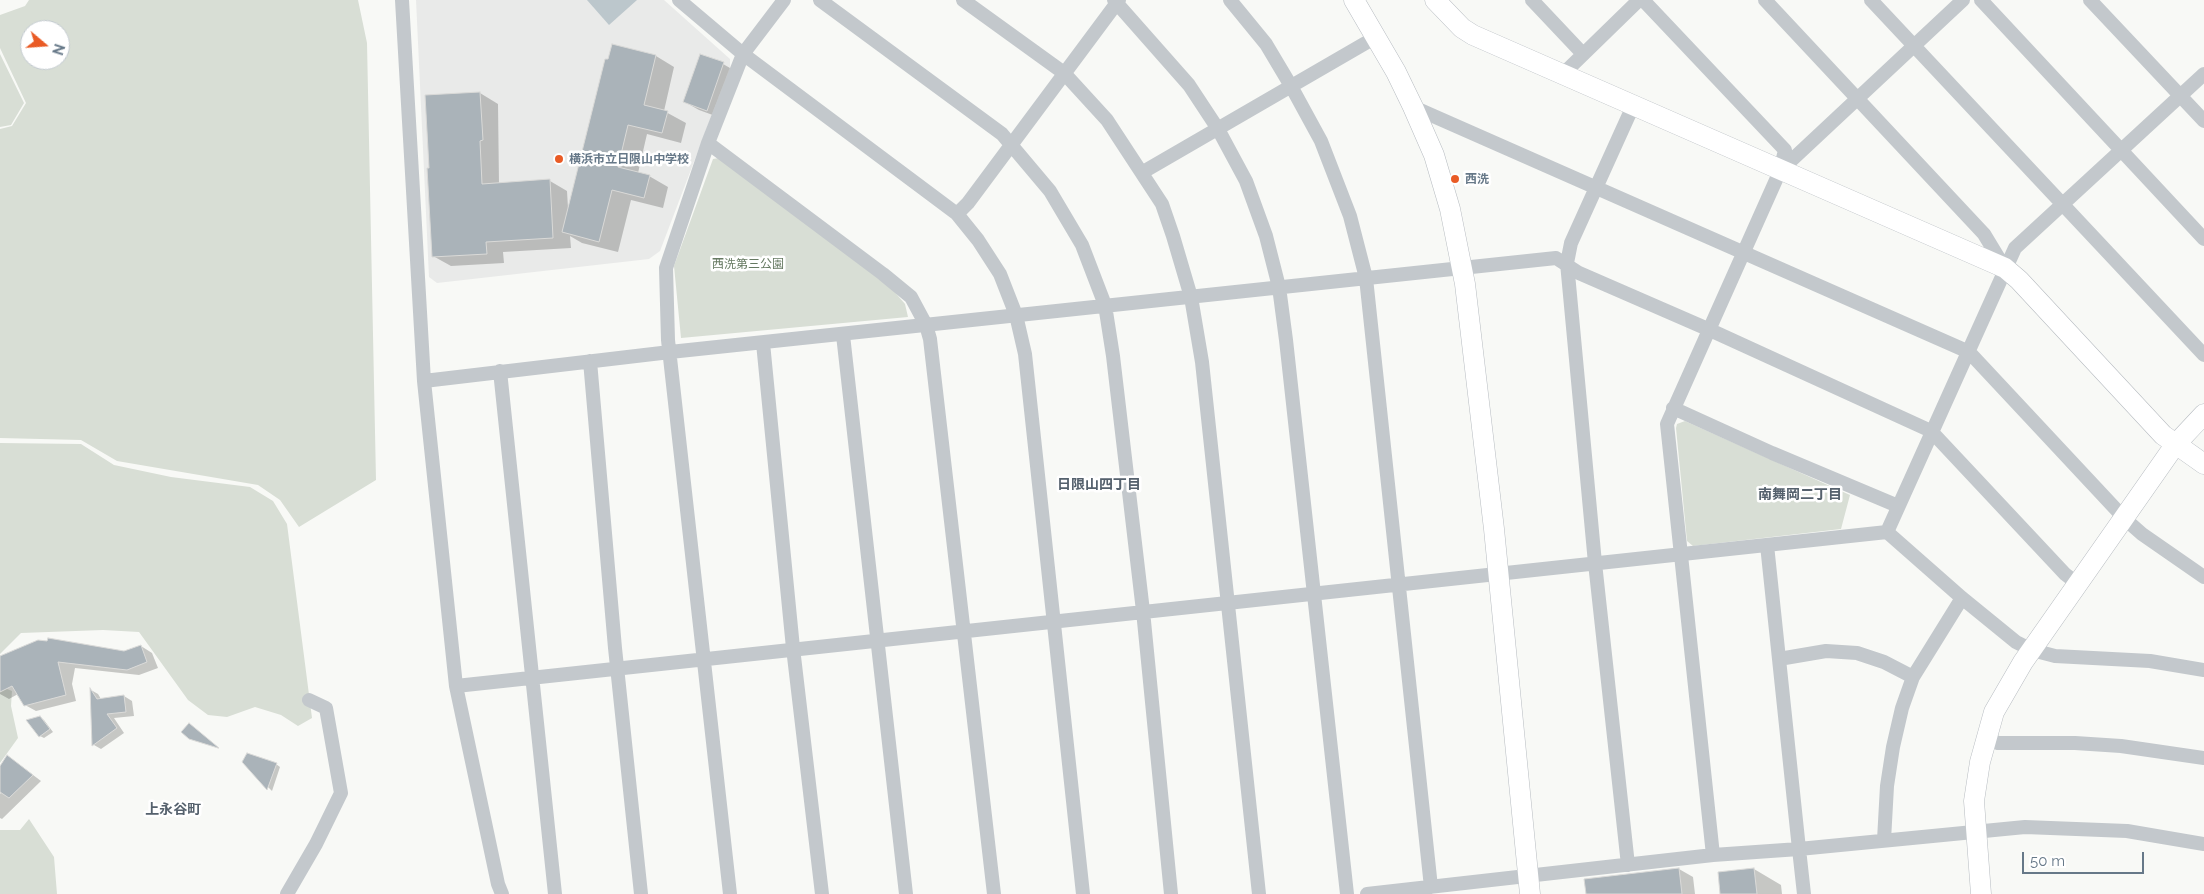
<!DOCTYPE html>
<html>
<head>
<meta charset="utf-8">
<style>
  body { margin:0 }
  #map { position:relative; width:2204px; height:894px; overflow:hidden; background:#f8f9f6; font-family:Raleway,sans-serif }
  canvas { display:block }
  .north { position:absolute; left:20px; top:20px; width:50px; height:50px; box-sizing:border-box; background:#fff; border:1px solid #c2c9cf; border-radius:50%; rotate:108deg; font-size:14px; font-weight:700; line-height:20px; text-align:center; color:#667888 }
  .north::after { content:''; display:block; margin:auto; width:18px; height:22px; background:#e95b25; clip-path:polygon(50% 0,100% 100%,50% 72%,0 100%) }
  .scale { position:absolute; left:2022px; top:852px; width:122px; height:22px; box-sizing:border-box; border:2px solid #667888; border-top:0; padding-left:6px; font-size:15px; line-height:18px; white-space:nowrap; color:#667888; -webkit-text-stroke:4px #fff; paint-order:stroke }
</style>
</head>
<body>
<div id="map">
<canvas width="2204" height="894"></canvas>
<div class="north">N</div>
<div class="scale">50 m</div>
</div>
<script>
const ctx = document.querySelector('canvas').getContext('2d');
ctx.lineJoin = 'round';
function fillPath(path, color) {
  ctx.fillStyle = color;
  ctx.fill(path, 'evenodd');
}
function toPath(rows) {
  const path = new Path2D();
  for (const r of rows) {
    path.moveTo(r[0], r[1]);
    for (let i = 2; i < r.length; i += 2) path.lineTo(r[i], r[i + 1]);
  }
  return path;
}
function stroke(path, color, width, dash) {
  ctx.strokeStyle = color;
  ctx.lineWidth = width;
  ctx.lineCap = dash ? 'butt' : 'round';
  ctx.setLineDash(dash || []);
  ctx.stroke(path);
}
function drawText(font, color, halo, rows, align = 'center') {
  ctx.font = font + ' Raleway,"Noto Sans JP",sans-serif';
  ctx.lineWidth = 5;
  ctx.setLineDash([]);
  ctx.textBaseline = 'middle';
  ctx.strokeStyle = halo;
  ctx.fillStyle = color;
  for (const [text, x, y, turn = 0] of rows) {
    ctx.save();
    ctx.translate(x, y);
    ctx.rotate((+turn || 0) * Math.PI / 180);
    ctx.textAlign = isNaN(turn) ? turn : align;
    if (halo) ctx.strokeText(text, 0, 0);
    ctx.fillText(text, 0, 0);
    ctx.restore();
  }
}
const built = toPath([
  [416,0,664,0,730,59,730,67,660,251,649,259,437,283,429,277]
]);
const green = toPath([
  [29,0,358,0,367,43,376,480,299,527,280,500,258,485,117,461,81,440,0,438,0,129,12,126,26,103,0,48,0,15,25,6],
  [30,30,60,30,60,60,30,60],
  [0,54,24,103,11,125,0,127],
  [719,158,887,283,905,304,908,317,681,338,674,266,713,159],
  [1685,421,1850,495,1841,529,1693,546,1687,541,1676,428,1677,424],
  [0,443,81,444,114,465,171,477,250,487,273,501,287,524,312,718,298,726,281,715,255,707,227,717,208,715,188,700,139,632,103,630,21,633,0,654],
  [0,686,12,691,11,706,18,738,0,763],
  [29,819,54,857,57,894,0,894,0,830,20,830]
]);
const water = toPath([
  [587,0,637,0,609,25]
]);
const shadow = toPath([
  [656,56,674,67,664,111,686,123,681,143,647,134,638,173,649,176,668,187,663,208,631,200,618,252,582,243,570,236,571,248,503,252,504,263,451,266,433,256,430,169,480,93,498,104,499,184,550,181,567,191,568,208],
  [723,64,737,72,721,118,699,110,685,102],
  [141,646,152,653,158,668,139,675,75,668,72,684,76,701,36,711,25,705,18,694,9,699,0,694,0,658,124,652],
  [91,690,98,694,101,699,124,696,132,701,134,716,114,718,124,733,101,749,94,745],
  [40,717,44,720,53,732,44,738,40,736],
  [8,756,41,781,2,819,0,818,0,794,7,785,0,781,0,768],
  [243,762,276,764,280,767,272,791],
  [1679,869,1693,877,1695,894,1587,894],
  [1754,869,1781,885,1782,894,1721,894]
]);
const building = toPath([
  [612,44,656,55,644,105,668,111,662,133,628,125,618,167,650,175,644,198,612,190,599,242,562,232,605,59,608,59,612,44],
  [700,54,724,62,707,111,683,102,700,54],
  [480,92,483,140,480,141,482,184,550,179,553,238,486,242,487,254,432,257,427,168,429,168,425,95,480,92],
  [48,638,124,651,141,645,147,662,127,670,58,662,66,695,24,706,12,686,0,692,0,656,38,640,47,641,48,638],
  [90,688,97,699,124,695,126,712,107,714,117,728,92,746,90,688],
  [40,716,50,729,39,737,26,720,40,716],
  [189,723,219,748,218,748,189,739,181,732,189,723],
  [247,753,277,763,267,790,242,762,247,753],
  [7,755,33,775,9,798,0,792,0,766,7,755],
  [1679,868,1682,894,1586,894,1584,879,1679,868],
  [1754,868,1757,894,1720,894,1718,872,1754,868]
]);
const street = toPath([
  [402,0,424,381,456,686,498,884,502,894],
  [679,0,743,54,957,214,978,240,1000,274,1016,315,1025,354,1083,894],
  [820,0,1002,134,1050,191,1082,245,1105,305,1113,356,1143,611,1171,894],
  [963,0,1064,73,1107,120,1162,204,1173,236,1191,297,1202,362,1259,894],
  [1114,0,1189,85,1218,129,1246,181,1266,236,1279,287,1286,340,1347,894],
  [1230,0,1266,44,1291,86,1321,141,1350,216,1366,278,1431,887],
  [1532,0,1583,54],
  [1643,0,1785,150,1780,171,1667,424,1713,855],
  [1765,0,1984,234,2004,267],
  [1871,0,2204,355],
  [1981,0,2204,239],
  [2090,0,2204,121],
  [1562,75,1639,0],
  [1413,107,1969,352,2125,519,2142,534,2204,577],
  [708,143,883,274,911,297,926,325,930,339,994,894],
  [1780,171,1963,0],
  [1143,172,1376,37],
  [957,214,968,203,1119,0],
  [843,335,906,894],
  [763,343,793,648,822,894],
  [590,361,615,648,641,894],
  [500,371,555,894],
  [424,381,670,352,1556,258,1579,273,1710,330,1931,431,2065,574,2078,584],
  [1673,408,1772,453,1898,506],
  [1887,532,2015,248,2204,74],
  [1767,545,1799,849,2025,827,2127,831,2204,844],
  [1779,659,1826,651,1857,653,1884,662,1913,677],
  [456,686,1887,532,1962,598,2016,642,2032,650,2055,656,2150,661,2204,670],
  [1986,738,1998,743,2075,743,2121,746,2204,758],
  [1884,840,1887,786,1893,747,1902,708,1913,677,1962,598],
  [1628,865,1595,563,1567,263,1571,243,1633,106],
  [287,894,316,844,341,793,326,708,309,700],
  [730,894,668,340,666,268,708,143,743,54,784,0],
  [1367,894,1713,855,1799,849,1804,894]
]);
const secondary = toPath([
  [1354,0,1396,72,1413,107,1434,155,1450,209,1465,284,1494,529,1530,894],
  [1435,0,1462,28,1473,35,2005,268,2019,280,2163,435,2204,464],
  [1981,894,1974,801,1980,762,1994,712,2023,662,2175,445,2204,414]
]);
const markers = [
  [559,159,5,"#e95b25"],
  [1455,179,5,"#e95b25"]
];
const poiNames = [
  ["横浜市立日限山中学校",569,159],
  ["西洗",1465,179]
];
const parkNames = [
  ["西洗第三公園",748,264]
];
const neighbourhoodNames = [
  ["日限山四丁目",1099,485],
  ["南舞岡二丁目",1800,495],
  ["上永谷町",173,810]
];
fillPath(built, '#e9eae9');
fillPath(green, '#d8ded5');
fillPath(water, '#bcc7cc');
fillPath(shadow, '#0003');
fillPath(building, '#aab3b9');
stroke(building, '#dadad8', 1);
stroke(secondary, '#b6bbc0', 21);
stroke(street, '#c3c8cc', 14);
stroke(secondary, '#fff', 20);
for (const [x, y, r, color] of markers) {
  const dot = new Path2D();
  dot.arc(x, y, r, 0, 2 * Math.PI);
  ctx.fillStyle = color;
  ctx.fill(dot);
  stroke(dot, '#fff', 2);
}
drawText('bold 12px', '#667888', '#fff', poiNames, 'left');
drawText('12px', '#667a62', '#fff', parkNames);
drawText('bold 14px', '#55616d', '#fff', neighbourhoodNames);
</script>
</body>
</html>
